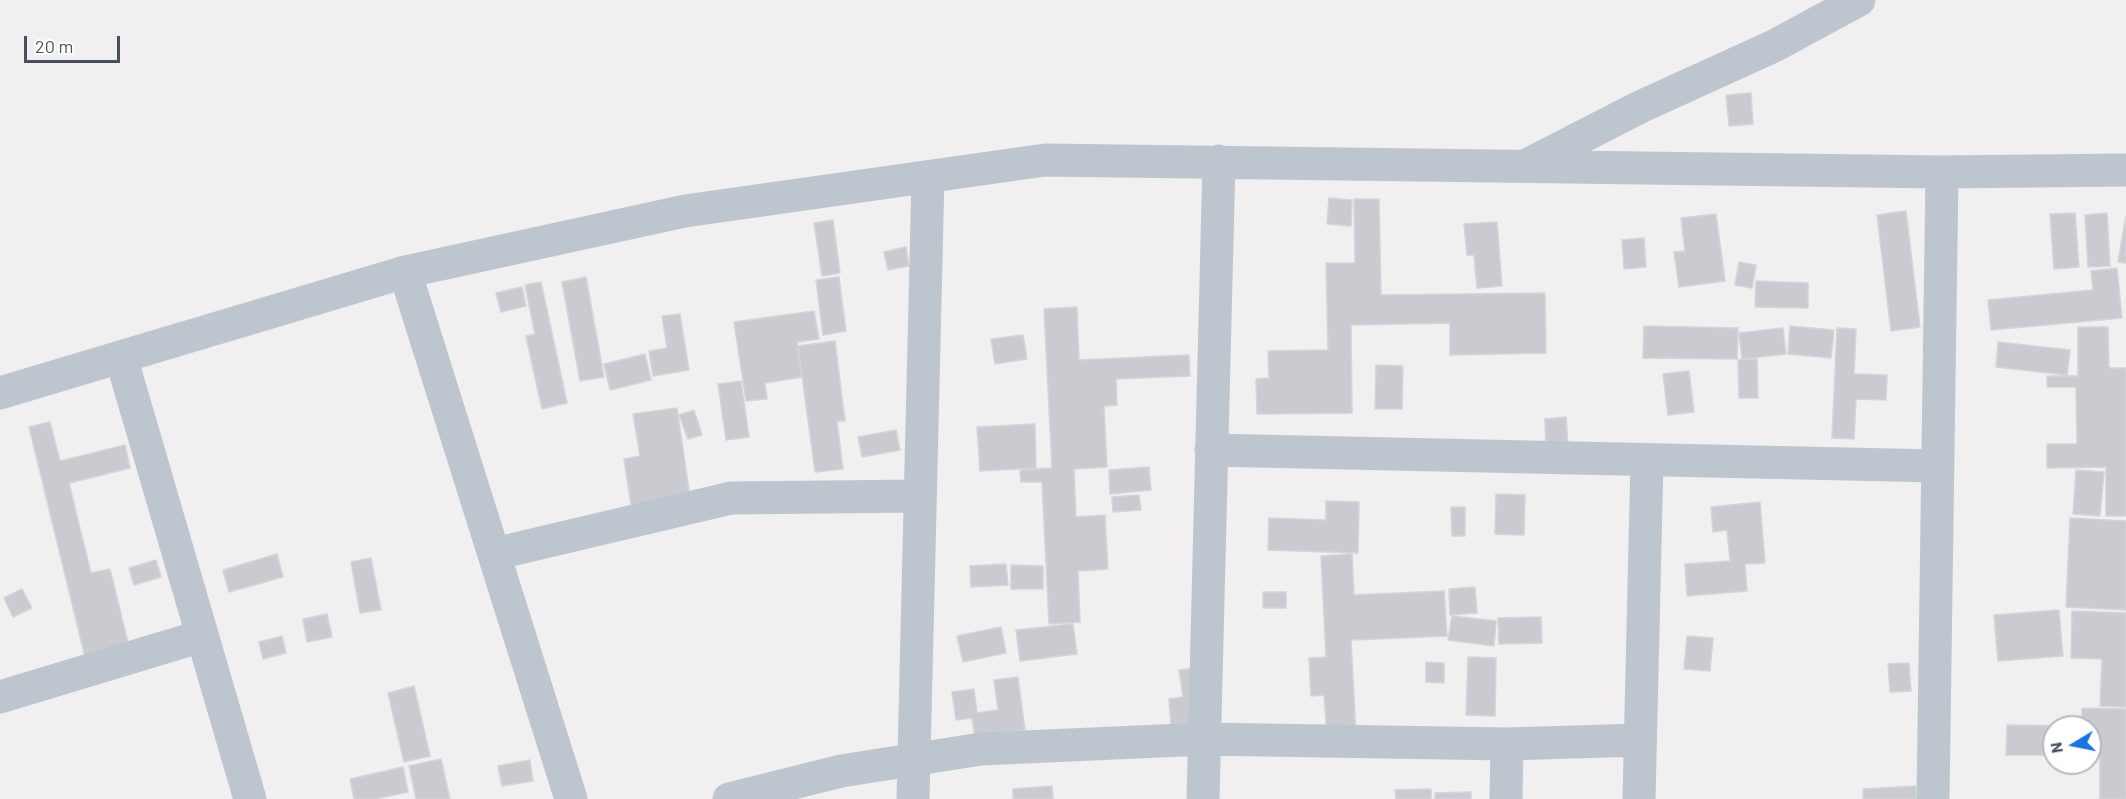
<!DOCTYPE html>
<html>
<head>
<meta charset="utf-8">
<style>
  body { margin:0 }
  #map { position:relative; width:2126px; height:799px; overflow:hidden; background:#f1efef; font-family:Barlow,sans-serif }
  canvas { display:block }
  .north { position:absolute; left:2042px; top:715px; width:60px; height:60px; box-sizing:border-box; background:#fff; border:2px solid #b5babe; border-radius:50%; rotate:260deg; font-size:16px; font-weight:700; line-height:24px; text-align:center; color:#47525c }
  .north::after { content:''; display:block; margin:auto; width:21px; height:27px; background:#1a74e0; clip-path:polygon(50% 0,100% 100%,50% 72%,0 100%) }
  .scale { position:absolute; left:24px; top:36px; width:96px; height:27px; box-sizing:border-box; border:3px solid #47525c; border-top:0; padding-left:8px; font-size:18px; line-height:21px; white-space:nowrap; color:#47525c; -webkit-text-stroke:4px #fff; paint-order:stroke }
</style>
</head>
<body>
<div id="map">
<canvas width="2126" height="799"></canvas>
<div class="north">N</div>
<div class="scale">20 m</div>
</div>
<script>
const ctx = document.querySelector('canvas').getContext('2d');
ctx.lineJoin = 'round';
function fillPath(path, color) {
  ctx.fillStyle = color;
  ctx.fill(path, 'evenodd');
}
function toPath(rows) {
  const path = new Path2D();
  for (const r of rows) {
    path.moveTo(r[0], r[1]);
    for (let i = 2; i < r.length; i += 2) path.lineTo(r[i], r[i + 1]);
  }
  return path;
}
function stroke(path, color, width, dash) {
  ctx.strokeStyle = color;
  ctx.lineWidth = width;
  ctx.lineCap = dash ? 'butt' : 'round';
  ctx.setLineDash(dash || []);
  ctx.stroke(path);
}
const building = toPath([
  [1751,93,1753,124,1729,126,1726,95,1751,93],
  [1329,198,1352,200,1351,226,1327,224,1329,198],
  [1354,199,1379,199,1381,295,1545,293,1546,353,1450,355,1450,323,1351,325,1352,413,1257,414,1256,379,1269,378,1268,351,1328,350,1326,263,1355,263,1354,199],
  [1906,211,1920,327,1891,331,1877,215,1906,211],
  [2075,213,2079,267,2054,269,2050,214,2075,213],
  [2107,213,2110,266,2088,267,2085,215,2107,213],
  [1716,214,1725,281,1679,287,1674,252,1685,251,1681,218,1716,214],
  [2126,216,2126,263,2118,262,2126,216],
  [833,220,840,273,822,276,814,223,833,220],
  [1497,222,1502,286,1477,288,1474,255,1467,255,1464,224,1497,222],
  [1644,238,1646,267,1624,269,1622,240,1644,238],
  [906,247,909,266,888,270,884,252,906,247],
  [1739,262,1756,265,1752,288,1735,285,1739,262],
  [2117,268,2122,318,1991,330,1988,300,2093,290,2091,271,2117,268],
  [586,277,604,377,580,381,562,282,586,277],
  [839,277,846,331,823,335,816,280,839,277],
  [1756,281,1808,283,1808,308,1755,307,1756,281],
  [541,282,567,403,542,409,526,336,535,334,525,285,541,282],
  [522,287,526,306,501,312,496,293,522,287],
  [1077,307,1079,360,1189,355,1190,376,1116,379,1117,405,1104,406,1107,467,1074,469,1076,517,1105,515,1108,569,1078,571,1080,622,1049,624,1042,482,1021,482,1020,470,1052,468,1044,309,1077,307],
  [814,311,819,339,797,342,802,377,765,383,767,399,746,401,734,322,814,311],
  [680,314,689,370,653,376,649,351,667,348,662,316,680,314],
  [1644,326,1738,328,1737,359,1643,358,1644,326],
  [1790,326,1834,330,1831,358,1788,354,1790,326],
  [2078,327,2108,327,2109,368,2126,368,2126,516,2106,516,2106,467,2047,468,2047,444,2077,444,2076,387,2047,387,2047,376,2078,376,2078,327],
  [1783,328,1786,354,1742,359,1739,333,1783,328],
  [1837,328,1856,329,1854,374,1887,375,1886,400,1856,399,1854,439,1832,438,1837,328],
  [1023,335,1027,359,995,364,991,339,1023,335],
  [835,341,845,421,837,421,843,469,815,472,798,346,835,341],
  [1998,342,2070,350,2067,375,1996,367,1998,342],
  [645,354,651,380,610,390,604,364,645,354],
  [1757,359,1758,398,1739,398,1738,360,1757,359],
  [1376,365,1403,366,1402,409,1375,409,1376,365],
  [1689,371,1694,412,1668,415,1663,374,1689,371],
  [741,381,749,437,726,440,718,384,741,381],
  [677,408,690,497,631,505,624,459,640,456,633,414,677,408],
  [694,410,702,435,688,439,679,415,694,410],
  [1566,417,1568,445,1546,447,1545,419,1566,417],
  [50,422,60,461,125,445,130,468,69,483,91,573,110,569,131,655,87,665,29,427,50,422],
  [1035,424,1036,468,980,471,977,427,1035,424],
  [896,430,900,450,862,457,858,437,896,430],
  [1149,467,1151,490,1110,494,1109,470,1149,467],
  [2076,470,2104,472,2100,516,2073,514,2076,470],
  [1496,494,1525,495,1524,535,1495,534,1496,494],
  [1139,495,1141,510,1113,512,1112,497,1139,495],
  [1326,501,1359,502,1358,553,1268,550,1269,518,1326,520,1326,501],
  [1760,502,1765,563,1745,564,1747,591,1687,596,1685,564,1730,561,1727,530,1713,532,1711,507,1760,502],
  [1451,507,1465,507,1465,536,1452,536,1451,507],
  [2070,518,2126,521,2126,610,2066,607,2070,518],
  [277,554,283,577,229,592,223,570,277,554],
  [1352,554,1354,595,1444,591,1447,636,1351,640,1356,735,1327,736,1324,695,1311,696,1309,658,1326,657,1321,556,1352,554],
  [371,558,381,610,360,613,351,562,371,558],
  [156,560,161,577,134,585,129,568,156,560],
  [1006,564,1008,585,971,587,970,566,1006,564],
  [1011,565,1043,566,1043,589,1011,589,1011,565],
  [1475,587,1477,613,1450,615,1449,589,1475,587],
  [22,589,32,608,13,617,4,598,22,589],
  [1263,592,1286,592,1286,608,1263,608,1263,592],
  [2059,610,2063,656,1998,661,1994,615,2059,610],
  [2072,611,2126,613,2126,707,2100,706,2102,659,2071,658,2072,611],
  [327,614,332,637,307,642,303,619,327,614],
  [1452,616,1496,621,1494,646,1448,640,1452,616],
  [1541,617,1542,643,1499,644,1498,618,1541,617],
  [1073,624,1077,654,1020,661,1016,630,1073,624],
  [1001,627,1006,653,963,662,957,636,1001,627],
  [282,636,286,653,263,659,259,642,282,636],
  [1687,636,1713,638,1710,671,1684,669,1687,636],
  [1468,657,1496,658,1495,716,1466,715,1468,657],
  [1426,662,1444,663,1444,683,1426,682,1426,662],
  [1909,663,1911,691,1890,692,1888,664,1909,663],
  [1194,668,1200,723,1171,726,1169,699,1183,697,1179,670,1194,668],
  [1018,677,1025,730,975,737,972,718,956,720,952,692,974,689,977,713,998,710,994,680,1018,677],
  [414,686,430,756,404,762,388,693,414,686],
  [2082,708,2126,709,2126,799,2100,799,2100,756,2090,756,2090,727,2054,727,2054,755,2006,755,2007,725,2081,726,2082,708],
  [441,759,450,799,416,799,409,766,441,759],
  [530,760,533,781,502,786,498,766,530,760],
  [403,767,408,792,375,799,354,799,350,779,403,767],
  [1052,786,1053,799,1013,799,1013,789,1052,786],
  [1916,786,1916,799,1863,799,1863,789,1916,786],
  [1431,789,1431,799,1396,799,1395,790,1431,789],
  [1471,792,1471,799,1435,799,1435,793,1471,792]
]);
const minor = toPath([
  [1529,164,1640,107,1774,46,1859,0],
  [405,272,571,799],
  [121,357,250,799],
  [0,393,405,272,685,211,1045,160,1942,172,2126,170],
  [1211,450,1938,466],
  [494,554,731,498,920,496],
  [0,697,202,636],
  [729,799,841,771,981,749,1204,739,1507,744,1640,740],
  [913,799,928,177],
  [1203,799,1219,161],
  [1506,799,1507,744],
  [1639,799,1647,460],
  [1933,799,1942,172]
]);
fillPath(building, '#c9cbd1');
stroke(building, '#d3d5da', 1.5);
stroke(minor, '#bdc6ce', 33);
</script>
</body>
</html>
